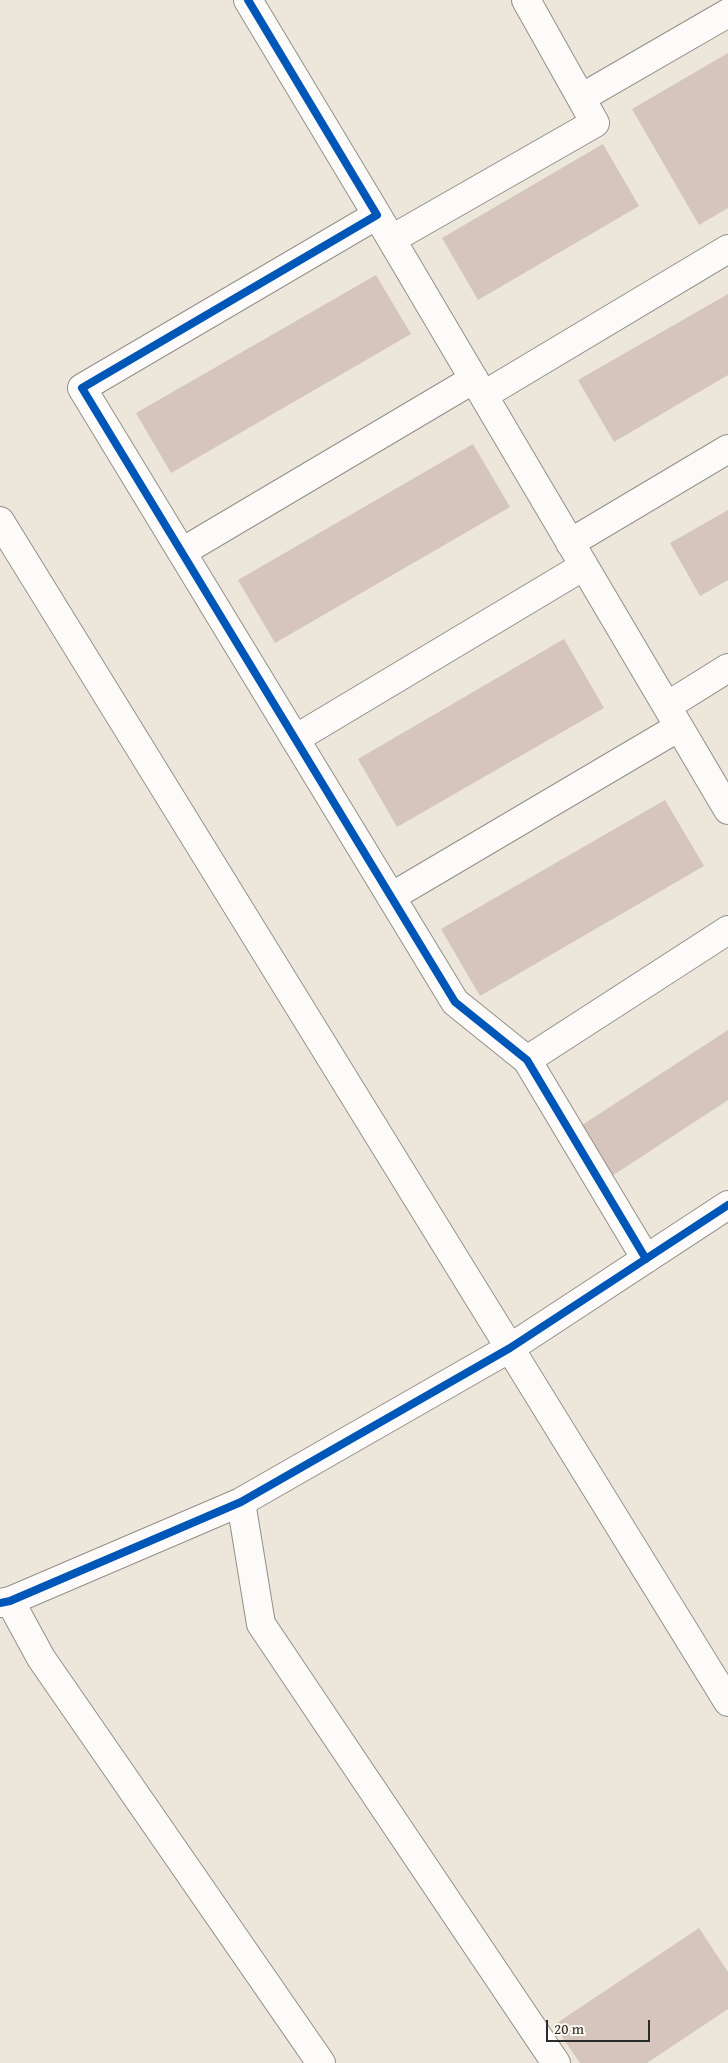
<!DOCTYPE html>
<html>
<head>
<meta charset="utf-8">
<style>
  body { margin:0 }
  #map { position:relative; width:728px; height:2063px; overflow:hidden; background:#ede7db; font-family:"Gentium Book Plus",serif }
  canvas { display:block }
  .scale { position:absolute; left:546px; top:2020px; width:104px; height:22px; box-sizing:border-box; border:2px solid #2b2b2b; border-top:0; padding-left:6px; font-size:15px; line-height:18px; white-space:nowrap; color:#2b2b2b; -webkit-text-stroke:4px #fbf7ec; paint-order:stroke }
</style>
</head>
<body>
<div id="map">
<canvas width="728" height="2063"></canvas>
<div class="scale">20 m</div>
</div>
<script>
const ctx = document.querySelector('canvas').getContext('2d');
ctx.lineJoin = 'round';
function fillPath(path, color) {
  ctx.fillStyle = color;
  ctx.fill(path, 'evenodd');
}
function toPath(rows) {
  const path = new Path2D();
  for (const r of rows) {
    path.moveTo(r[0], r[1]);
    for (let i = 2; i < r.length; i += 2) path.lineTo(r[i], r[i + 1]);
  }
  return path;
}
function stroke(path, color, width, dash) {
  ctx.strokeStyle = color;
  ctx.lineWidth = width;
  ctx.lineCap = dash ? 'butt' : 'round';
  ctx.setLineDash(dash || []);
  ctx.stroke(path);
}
const building = toPath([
  [728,53,728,208,699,225,632,109],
  [603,144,639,206,478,300,442,238],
  [376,275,411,334,171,473,136,413],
  [728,294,728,375,614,442,578,380],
  [473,444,510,507,275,643,238,580],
  [728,510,728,580,700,596,670,543],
  [564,639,604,708,397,827,358,759],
  [665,800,704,866,480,996,441,929],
  [728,1030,728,1100,612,1176,579,1127],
  [699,1928,728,1972,728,2009,647,2063,580,2063,554,2025]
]);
const minor = toPath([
  [248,0,377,215,82,388,455,1002,527,1060,646,1259],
  [581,98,728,13],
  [377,215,728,810],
  [392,239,595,123,526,0],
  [484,395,728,249],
  [0,521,728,1702],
  [570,543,728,449],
  [182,552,474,379],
  [667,706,728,668],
  [295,739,584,566],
  [391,897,679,727],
  [527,1060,728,930],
  [241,1502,261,1624,556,2063],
  [10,1601,41,1658,321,2063],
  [0,1603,10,1601,241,1502,510,1348,728,1205]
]);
const cycleway = toPath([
  [248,0,377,215,82,388,455,1002,527,1060,646,1259],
  [0,1603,10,1601,241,1502,510,1348,728,1205]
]);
fillPath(building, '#d5c5bd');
stroke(minor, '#928f89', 30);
stroke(minor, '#fcfbfa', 28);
stroke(cycleway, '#0057b8', 8);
</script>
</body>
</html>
